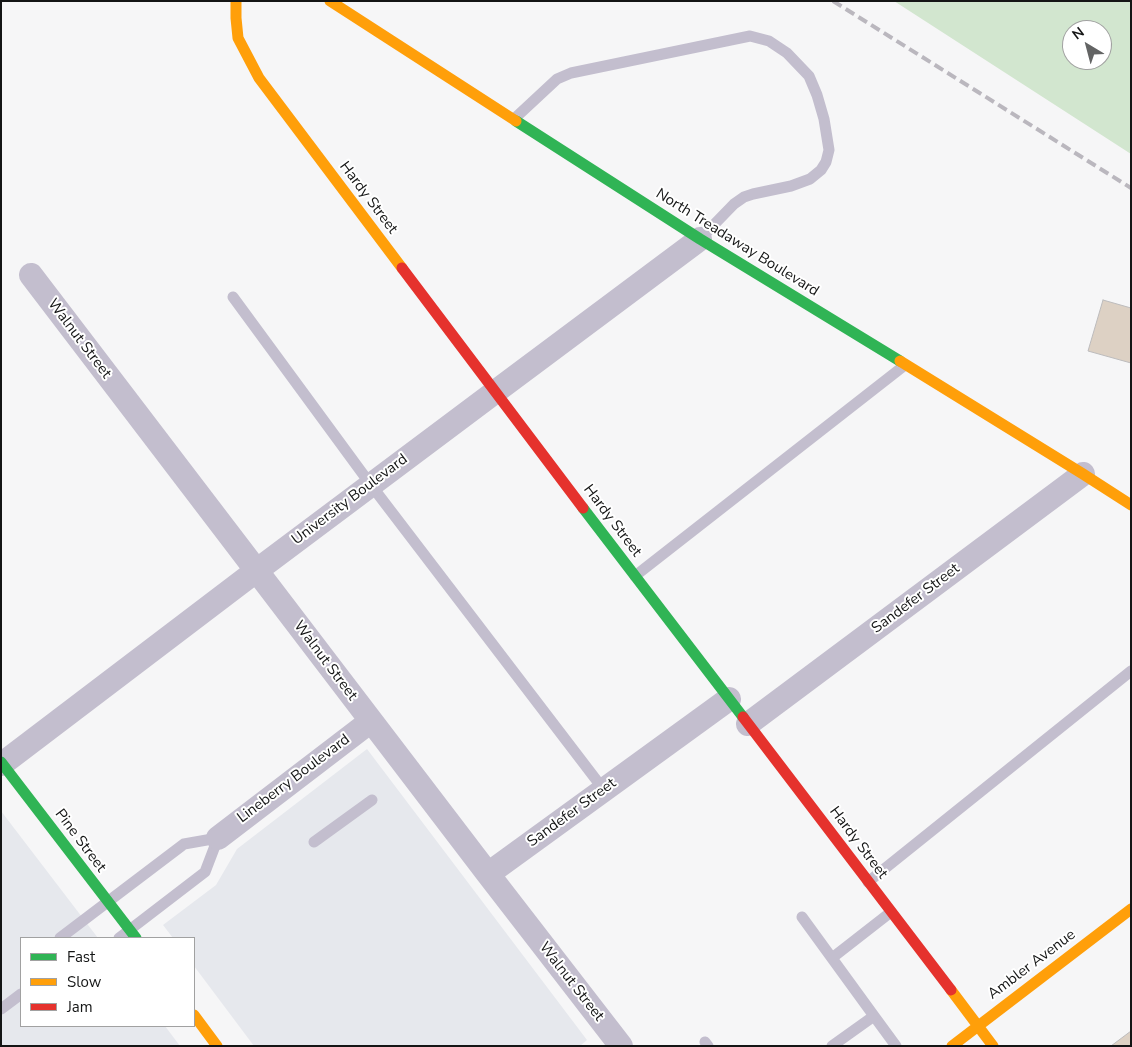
<!DOCTYPE html>
<html>
<head>
<meta charset="utf-8">
<style>
  body { margin:0 }
  #map { position:relative; width:1132px; height:1047px; overflow:hidden; background:#f6f6f7; font-family:"Nunito Sans",sans-serif }
  canvas { display:block }
  .frame { position:absolute; inset:0; border:2px solid #141515; pointer-events:none }
  .legend { position:absolute; left:20px; top:937px; width:175px; height:90px; box-sizing:border-box; background:#fff; border:1px solid #a1a1a1; margin:0; padding:6px 9px; list-style:none; font-size:15px; color:#141515 }
  .legend li { display:flex; align-items:center; gap:10px; height:25px }
  .legend b { width:25px; border:1px solid #a1a1a1 }
  .north { position:absolute; left:1062px; top:20px; width:50px; height:50px; box-sizing:border-box; background:#fff; border:1px solid #a1a1a1; border-radius:50%; rotate:323deg; font-size:14px; font-weight:700; line-height:20px; text-align:center; color:#141515 }
  .north::after { content:''; display:block; margin:auto; width:18px; height:22px; background:#636464; clip-path:polygon(50% 0,100% 100%,50% 72%,0 100%) }
</style>
</head>
<body>
<div id="map">
<canvas width="1132" height="1047"></canvas>
<div class="frame"></div>
<ul class="legend">
<li><b style="height:6px;background:#30b455"></b>Fast</li>
<li><b style="height:6px;background:#ff9f0a"></b>Slow</li>
<li><b style="height:6px;background:#e5322d"></b>Jam</li>
</ul>
<div class="north">N</div>
</div>
<script>
const ctx = document.querySelector('canvas').getContext('2d');
ctx.lineJoin = 'round';
function fillPath(path, color) {
  ctx.fillStyle = color;
  ctx.fill(path, 'evenodd');
}
function toPath(rows) {
  const path = new Path2D();
  for (const r of rows) {
    path.moveTo(r[0], r[1]);
    for (let i = 2; i < r.length; i += 2) path.lineTo(r[i], r[i + 1]);
  }
  return path;
}
function stroke(path, color, width, dash) {
  ctx.strokeStyle = color;
  ctx.lineWidth = width;
  ctx.lineCap = dash ? 'butt' : 'round';
  ctx.setLineDash(dash || []);
  ctx.stroke(path);
}
function drawText(font, color, halo, rows, align = 'center') {
  ctx.font = font + ' "Nunito Sans",sans-serif';
  ctx.lineWidth = 4;
  ctx.setLineDash([]);
  ctx.textBaseline = 'middle';
  ctx.strokeStyle = halo;
  ctx.fillStyle = color;
  for (const [text, x, y, turn = 0] of rows) {
    ctx.save();
    ctx.translate(x, y);
    ctx.rotate((+turn || 0) * Math.PI / 180);
    ctx.textAlign = isNaN(turn) ? turn : align;
    if (halo) ctx.strokeText(text, 0, 0);
    ctx.fillText(text, 0, 0);
    ctx.restore();
  }
}
const built = toPath([
  [367,749,587,1040,580,1046,254,1046,194,966,194,938,173,938,163,925,216,885,237,849],
  [1,811,98,938,21,938,21,1026,165,1026,180,1046,1,1046]
]);
const green = toPath([
  [894,1,1131,1,1131,154],
  [1072,30,1102,30,1102,60,1072,60]
]);
const building = toPath([
  [1103,300,1131,308,1131,363,1088,351,1103,300],
  [1131,1031,1131,1046,1111,1046,1131,1031]
]);
const lane = toPath([
  [514,119,557,79,571,73,750,36,769,41,787,53,809,76,817,95,824,119,829,150,826,162,821,170,810,179,791,186,753,194,744,197,734,204,700,239],
  [233,297,371,485,604,790],
  [635,576,905,365],
  [314,842,372,800],
  [868,882,1131,671],
  [802,917,874,1016,832,1046],
  [60,938,184,844,218,838],
  [119,938,205,872,218,838],
  [832,958,891,912],
  [1,1009,21,994],
  [874,1016,896,1046],
  [705,1042,708,1046]
]);
const street = toPath([
  [31,275,488,874,621,1046],
  [748,724,1083,474],
  [2,764,256,571,495,392,700,239],
  [218,838,371,721],
  [488,874,729,699]
]);
const fast = toPath([
  [516,121,700,239,900,361],
  [583,508,743,717],
  [1,762,136,938]
]);
const slow = toPath([
  [236,1,236,18,238,38,259,78,402,268],
  [330,1,516,121],
  [900,361,1083,474,1131,505],
  [951,990,993,1046],
  [194,1015,217,1046],
  [952,1046,1131,909]
]);
const jam = toPath([
  [402,268,583,508],
  [743,717,951,990]
]);
const rail = toPath([
  [833,1,1131,188]
]);
const streetNames = [
  ["Hardy Street",368,198,53],
  ["North Treadaway Boulevard",737,243,32],
  ["Walnut Street",79,339,53],
  ["University Boulevard",350,500,-37],
  ["Hardy Street",612,521,53],
  ["Sandefer Street",916,599,-37],
  ["Walnut Street",325,661,53],
  ["Lineberry Boulevard",294,779,-37],
  ["Sandefer Street",572,813,-36],
  ["Pine Street",80,841,53],
  ["Hardy Street",858,843,53],
  ["Ambler Avenue",1032,965,-37],
  ["Walnut Street",571,982,52]
];
fillPath(built, '#e6e8ed');
fillPath(green, '#d2e6cf');
fillPath(building, '#ddd1c4');
stroke(building, '#bcbbbc', 1);
stroke(lane, '#c3bece', 11);
stroke(street, '#c3bece', 24);
stroke(fast, '#30b455', 11);
stroke(slow, '#ff9f0a', 11);
stroke(jam, '#e5322d', 11);
stroke(rail, '#bab7be', 4, [10, 5]);
drawText('15px', '#141515', '#fff', streetNames);
</script>
</body>
</html>
